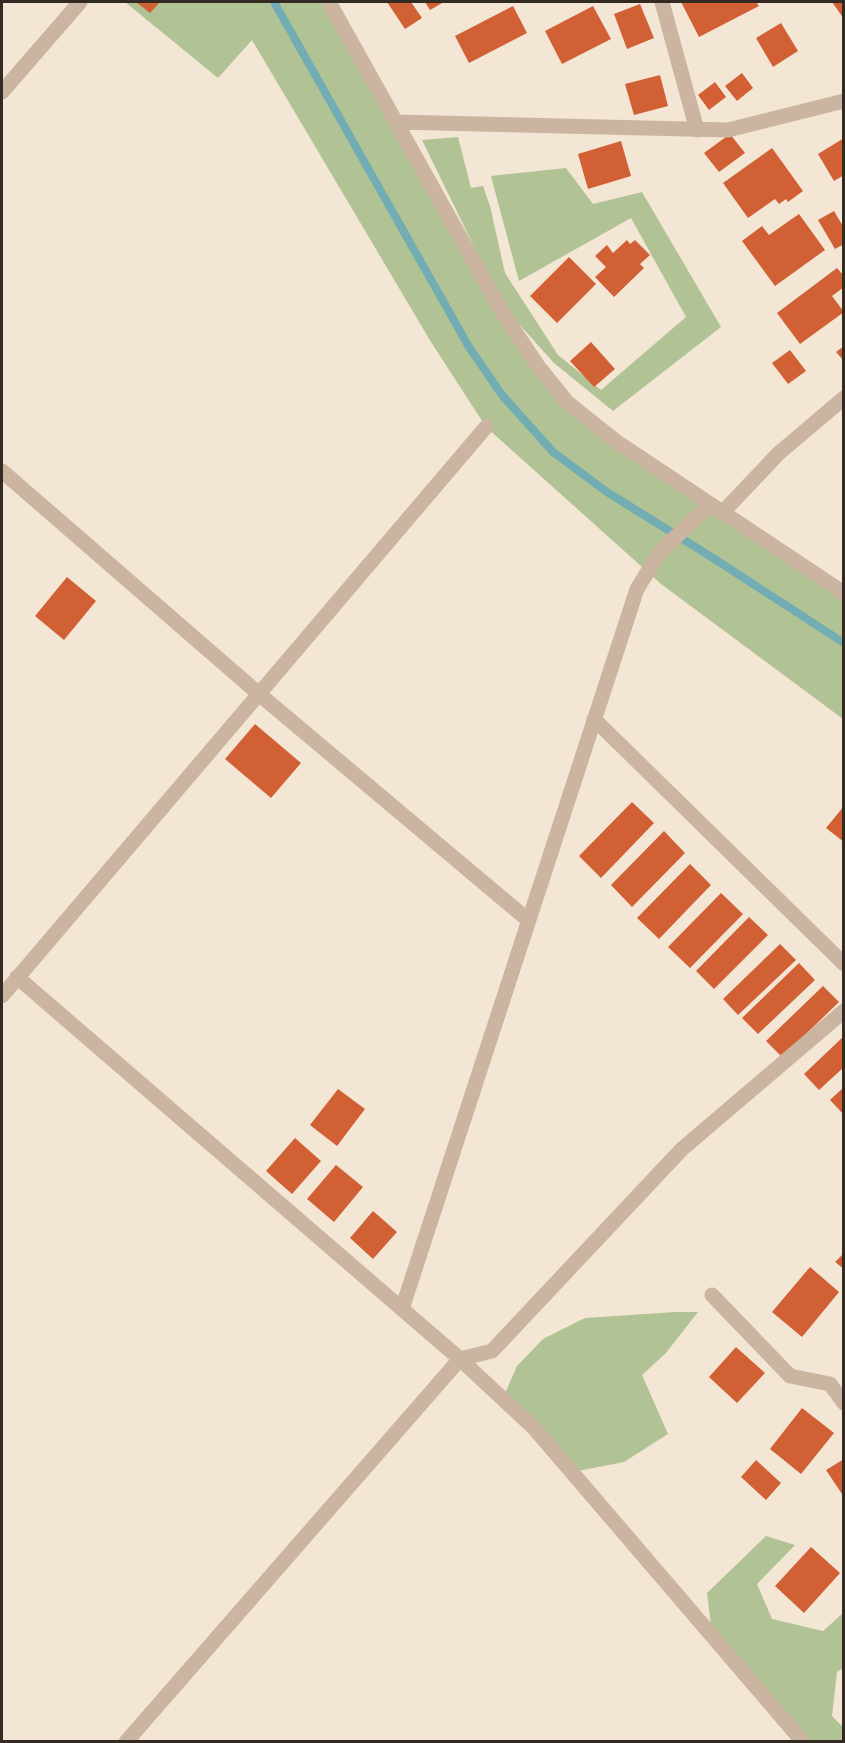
<!DOCTYPE html>
<html>
<head>
<meta charset="utf-8">
<style>
  body { margin:0 }
  #map { position:relative; width:845px; height:1743px; overflow:hidden; background:#f3e6d5; font-family:Ubuntu,sans-serif }
  canvas { display:block }
  .frame { position:absolute; inset:0; border:3px solid #342a24; pointer-events:none }
</style>
</head>
<body>
<div id="map">
<canvas width="845" height="1743"></canvas>
<div class="frame"></div>
</div>
<script>
const ctx = document.querySelector('canvas').getContext('2d');
ctx.lineJoin = 'round';
function fillPath(path, color) {
  ctx.fillStyle = color;
  ctx.fill(path, 'evenodd');
}
function toPath(rows) {
  const path = new Path2D();
  for (const r of rows) {
    path.moveTo(r[0], r[1]);
    for (let i = 2; i < r.length; i += 2) path.lineTo(r[i], r[i + 1]);
  }
  return path;
}
function stroke(path, color, width, dash) {
  ctx.strokeStyle = color;
  ctx.lineWidth = width;
  ctx.lineCap = dash ? 'butt' : 'round';
  ctx.setLineDash(dash || []);
  ctx.stroke(path);
}
const green = toPath([
  [125,2,329,2,502,304,422,140,458,137,471,188,483,186,490,206,505,273,558,355,601,390,686,317,631,218,519,281,491,176,566,168,593,204,642,192,721,327,613,411,554,363,511,315,578,411,843,599,843,719,661,584,486,427,431,342,252,40,218,78],
  [675,1312,698,1312,666,1353,642,1375,668,1434,624,1462,572,1472,503,1398,517,1366,543,1339,585,1318],
  [766,1536,795,1545,757,1584,772,1619,823,1631,843,1613,843,1668,837,1672,832,1716,843,1727,843,1741,802,1741,712,1634,707,1593]
]);
const stream = toPath([
  [274,2,469,347,502,395,553,452,607,492,713,558,844,643]
]);
const building = toPath([
  [136,2,160,2,150,13],
  [387,2,411,2,422,18,405,29],
  [425,2,444,2,430,10],
  [681,2,756,2,759,6,699,37],
  [832,2,844,2,844,19],
  [640,4,654,38,627,49,614,14],
  [513,6,527,33,469,63,455,36],
  [593,6,611,39,562,64,545,31],
  [781,23,798,51,773,67,756,38],
  [742,73,753,88,737,101,725,86],
  [660,75,668,106,634,115,625,84],
  [715,82,726,97,709,110,698,95],
  [730,134,745,153,719,172,704,153],
  [844,138,844,175,834,181,818,154],
  [621,141,631,176,588,189,578,154],
  [772,148,803,191,788,202,786,199,779,204,775,199,748,218,723,183],
  [834,211,844,228,844,244,835,249,818,220],
  [799,214,825,250,775,286,742,241,762,226,769,235],
  [627,240,630,244,635,240,650,255,640,264,644,268,614,297,595,277,606,267,595,256,607,245,613,253],
  [569,257,596,284,557,323,530,296],
  [837,268,844,276,844,287,832,296,844,312,800,344,777,313],
  [591,342,615,369,594,387,570,361],
  [844,346,844,361,836,352],
  [790,350,806,371,788,384,772,363],
  [67,577,96,601,64,640,35,616],
  [255,724,301,763,271,798,225,759],
  [632,802,654,823,601,878,579,856],
  [844,806,844,842,826,828],
  [664,831,685,853,632,907,611,885],
  [690,864,711,885,659,939,637,918],
  [721,893,743,914,690,968,668,947],
  [749,917,768,935,714,989,696,971],
  [780,944,796,960,738,1015,723,999],
  [799,963,815,980,758,1034,742,1018],
  [823,986,839,1002,782,1057,766,1041],
  [844,1036,844,1067,819,1090,804,1074],
  [844,1087,844,1115,830,1100],
  [338,1089,365,1109,337,1146,310,1125],
  [295,1138,321,1161,292,1194,266,1171],
  [336,1165,363,1187,334,1222,307,1199],
  [373,1211,397,1232,373,1259,350,1238],
  [844,1253,844,1269,835,1262],
  [810,1267,839,1292,802,1337,772,1312],
  [736,1347,765,1373,737,1403,709,1377],
  [802,1408,834,1433,801,1474,770,1449],
  [844,1459,844,1497,826,1470],
  [756,1460,781,1483,766,1500,741,1477],
  [811,1547,840,1573,804,1613,775,1586]
]);
const minor = toPath([
  [329,2,502,312,538,366,567,402,617,442,844,593],
  [662,2,697,130],
  [2,92,80,2],
  [396,122,728,130,844,101],
  [2,471,259,694,528,920],
  [722,513,779,453,844,398],
  [594,719,844,964],
  [17,977,460,1359,534,1428,803,1742],
  [2,996,486,427],
  [712,1295,790,1376,830,1384,844,1403],
  [402,1309,637,589,660,552,709,505],
  [126,1742,460,1359,492,1351,682,1149,844,1011]
]);
fillPath(green, '#b1c294');
stroke(stream, '#71adb2', 8);
fillPath(building, '#d16034');
stroke(minor, '#cbb5a0', 15);
</script>
</body>
</html>
